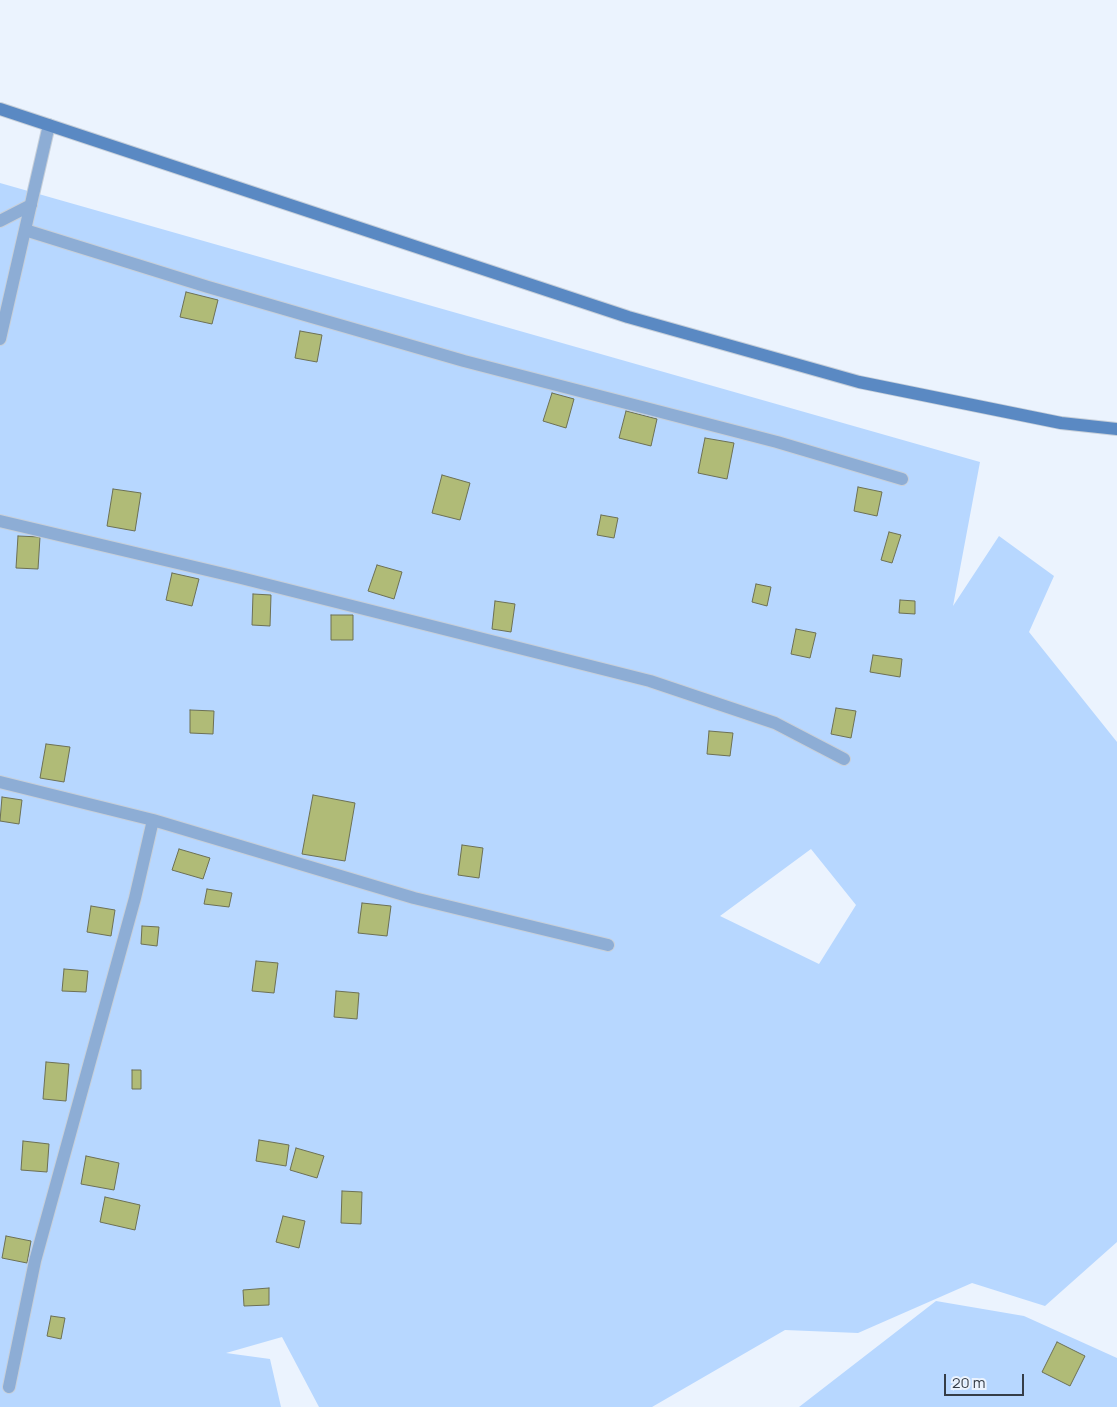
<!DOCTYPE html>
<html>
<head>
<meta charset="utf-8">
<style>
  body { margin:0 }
  #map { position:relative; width:1117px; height:1407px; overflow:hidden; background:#ebf3fe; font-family:Manrope,sans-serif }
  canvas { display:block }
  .scale { position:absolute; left:944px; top:1374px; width:80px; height:22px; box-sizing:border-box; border:2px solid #353d47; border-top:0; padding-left:6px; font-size:15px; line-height:18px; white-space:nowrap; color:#353d47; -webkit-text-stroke:4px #ebf3fe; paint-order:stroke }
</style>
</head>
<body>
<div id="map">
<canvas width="1117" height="1407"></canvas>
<div class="scale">20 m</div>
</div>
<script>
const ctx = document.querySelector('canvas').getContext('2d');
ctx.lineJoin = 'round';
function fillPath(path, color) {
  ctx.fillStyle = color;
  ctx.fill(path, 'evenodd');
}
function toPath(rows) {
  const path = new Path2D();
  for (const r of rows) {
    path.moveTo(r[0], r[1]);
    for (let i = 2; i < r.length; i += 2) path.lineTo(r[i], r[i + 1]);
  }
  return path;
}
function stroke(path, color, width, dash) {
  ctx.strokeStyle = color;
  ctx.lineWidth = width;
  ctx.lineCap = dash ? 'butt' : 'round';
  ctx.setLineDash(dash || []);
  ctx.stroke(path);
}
const green = toPath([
  [0,183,980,462,953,606,999,536,1054,576,1029,632,1117,742,1117,1242,1045,1306,972,1283,858,1333,785,1330,652,1407,319,1407,282,1337,226,1353,270,1359,281,1407,0,1407],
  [811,849,856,905,819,964,720,916],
  [936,1301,1024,1316,1117,1358,1117,1407,799,1407]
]);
const building = toPath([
  [186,292,218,300,212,324,180,317,186,292],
  [300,331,322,335,317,362,295,358,300,331],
  [552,393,574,399,566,428,543,421,552,393],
  [626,411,657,419,651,446,619,438,626,411],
  [705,438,734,443,727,479,698,473,705,438],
  [442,475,470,483,460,520,432,513,442,475],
  [858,487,882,492,877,516,854,511,858,487],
  [113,489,141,493,135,531,107,526,113,489],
  [601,515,618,518,614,538,597,535,601,515],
  [889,532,901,535,892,563,881,560,889,532],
  [18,536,40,537,38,569,16,568,18,536],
  [377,565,402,572,394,599,368,591,377,565],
  [172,573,199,579,192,606,166,600,172,573],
  [756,584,771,587,767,606,752,602,756,584],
  [253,594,271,595,270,626,252,625,253,594],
  [900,600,915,601,915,614,899,613,900,600],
  [495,601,515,604,511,632,492,629,495,601],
  [331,615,353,615,353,640,331,640,331,615],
  [796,629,816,633,810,658,791,654,796,629],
  [873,655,902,659,900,677,870,672,873,655],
  [836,708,856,711,851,738,831,734,836,708],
  [190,710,214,711,213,734,190,733,190,710],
  [709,731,733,733,730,756,707,754,709,731],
  [46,744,70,747,64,782,40,778,46,744],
  [313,795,355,803,345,861,302,854,313,795],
  [2,797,22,800,19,824,0,821,2,797],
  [462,845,483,848,479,878,458,875,462,845],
  [179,849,210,858,203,879,172,870,179,849],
  [207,889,232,893,229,907,204,904,207,889],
  [362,903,391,906,387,936,358,933,362,903],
  [91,906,115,910,111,936,87,932,91,906],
  [142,926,159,927,157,946,141,944,142,926],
  [256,961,278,963,274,993,252,991,256,961],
  [64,969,88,971,86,992,62,991,64,969],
  [336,991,359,993,357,1019,334,1017,336,991],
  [46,1062,69,1064,66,1101,43,1099,46,1062],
  [132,1070,141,1070,141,1089,132,1089,132,1070],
  [259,1140,289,1145,286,1166,256,1161,259,1140],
  [23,1141,49,1144,47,1172,21,1170,23,1141],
  [296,1148,324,1156,317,1178,290,1170,296,1148],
  [86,1156,119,1163,114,1190,81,1184,86,1156],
  [342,1191,362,1192,361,1224,341,1223,342,1191],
  [105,1197,140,1205,135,1230,100,1222,105,1197],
  [283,1216,305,1221,299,1248,276,1242,283,1216],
  [6,1236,31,1241,27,1263,2,1258,6,1236],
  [269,1288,269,1305,244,1306,243,1290,269,1288],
  [51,1316,65,1318,61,1339,47,1336,51,1316],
  [1057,1342,1085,1356,1070,1386,1042,1372,1057,1342]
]);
const lane = toPath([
  [0,221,31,205],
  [25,230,208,287,464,361,777,442,902,479],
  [0,339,49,125],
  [0,521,241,578,650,681,775,723,844,759],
  [0,782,153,820,414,898,608,945],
  [9,1387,35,1261,135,898,153,820]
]);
const secondary = toPath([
  [0,109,628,317,859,382,1061,423,1117,429]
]);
fillPath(green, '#b7d7ff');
fillPath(building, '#b0bb77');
stroke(building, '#6d7155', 1);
stroke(lane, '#c7cfd9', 14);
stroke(secondary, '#c7cfd9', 14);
stroke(lane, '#8dadd5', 12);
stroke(secondary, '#5a89c3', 12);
</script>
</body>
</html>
